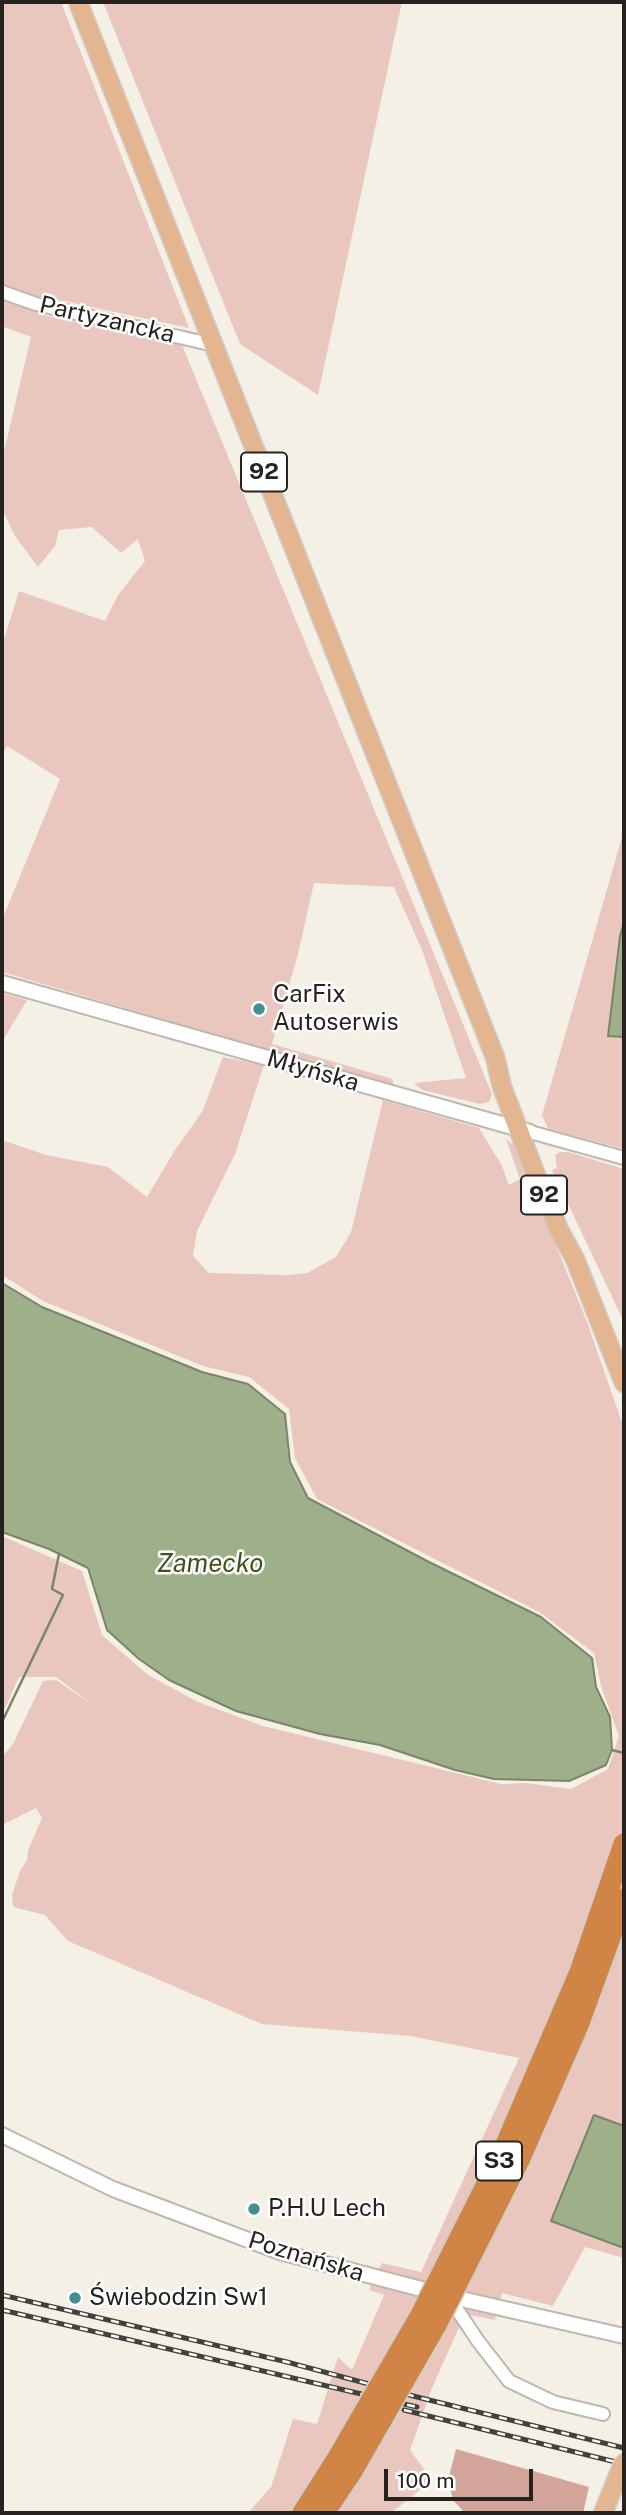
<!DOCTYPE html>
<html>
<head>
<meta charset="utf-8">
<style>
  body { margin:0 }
  #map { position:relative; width:626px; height:2515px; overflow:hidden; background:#f5f0e6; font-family:"Public Sans",sans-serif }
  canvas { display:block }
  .frame { position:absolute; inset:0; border:4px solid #25221f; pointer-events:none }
  .scale { position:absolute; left:384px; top:2469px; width:149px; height:32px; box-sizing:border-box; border:4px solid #25221f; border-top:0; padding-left:9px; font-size:21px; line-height:24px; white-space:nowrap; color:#25221f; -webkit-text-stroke:5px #fff; paint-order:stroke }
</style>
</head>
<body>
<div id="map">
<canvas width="626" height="2515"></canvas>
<div class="frame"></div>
<div class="scale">100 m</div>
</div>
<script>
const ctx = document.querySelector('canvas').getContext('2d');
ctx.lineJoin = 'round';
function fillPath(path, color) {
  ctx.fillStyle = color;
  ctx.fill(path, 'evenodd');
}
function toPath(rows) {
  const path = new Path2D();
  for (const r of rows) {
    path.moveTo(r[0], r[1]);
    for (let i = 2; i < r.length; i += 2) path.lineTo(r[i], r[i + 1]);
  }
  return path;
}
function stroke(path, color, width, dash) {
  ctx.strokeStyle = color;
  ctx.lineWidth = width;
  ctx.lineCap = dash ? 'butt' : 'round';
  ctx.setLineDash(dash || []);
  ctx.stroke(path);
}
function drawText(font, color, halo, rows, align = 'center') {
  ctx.font = font + ' "Public Sans",sans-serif';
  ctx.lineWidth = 5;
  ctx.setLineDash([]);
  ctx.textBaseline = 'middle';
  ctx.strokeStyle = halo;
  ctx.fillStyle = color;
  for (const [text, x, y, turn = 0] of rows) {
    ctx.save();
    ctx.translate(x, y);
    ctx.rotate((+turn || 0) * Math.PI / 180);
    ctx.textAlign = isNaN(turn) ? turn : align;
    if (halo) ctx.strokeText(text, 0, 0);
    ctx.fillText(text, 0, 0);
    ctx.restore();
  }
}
const green = toPath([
  [2,2,61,2,189,328,45,297,39,314,182,345,492,1094,489,1102,480,1104,422,1090,414,1083,466,1078,422,950,394,887,314,883,298,954,272,1044,393,1079,393,1087,2,972,2,920,60,779,7,746,2,755,2,646,19,591,105,621,118,595,145,561,138,539,121,553,92,527,59,530,55,546,38,567,15,536,2,509,2,460,31,337,2,326],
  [103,2,402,2,318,395,240,344],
  [624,830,624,1149,548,1129,542,1115],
  [2,993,27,1000,2,1042],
  [223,1057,264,1065,235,1154,197,1231,193,1256,209,1273,288,1275,307,1273,336,1257,351,1232,383,1100,479,1128,501,1164,509,1185,520,1179,506,1139,516,1147,587,1322,624,1428,624,2258,585,2247,553,2306,502,2293,495,2320,465,2314,432,2388,410,2450,432,2480,391,2513,248,2513,271,2487,293,2419,317,2424,338,2357,352,2370,384,2295,369,2290,382,2263,421,2272,519,2058,410,2036,262,2024,68,1941,45,1915,13,1907,12,1895,20,1871,27,1860,28,1850,42,1818,36,1808,2,1825,2,1757,13,1744,43,1681,56,1680,93,1705,56,1677,19,1677,2,1715,2,1536,82,1571,102,1635,148,1675,198,1702,263,1726,501,1784,526,1783,571,1789,608,1769,619,1736,601,1686,594,1653,539,1612,317,1499,295,1458,289,1409,249,1377,203,1366,43,1301,2,1275,2,1140,46,1155,108,1167,147,1197,175,1150,202,1112],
  [560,1152,568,1152,624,1169,624,1322,552,1170,557,1168,555,1155]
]);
const forest = toPath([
  [456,2449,589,2487,583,2513,465,2513,453,2500,448,2480]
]);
const water = toPath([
  [624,922,624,1037,608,1036,620,936,624,922],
  [2,1283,42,1307,202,1372,248,1384,285,1414,290,1462,308,1498,427,1561,541,1617,592,1658,596,1687,610,1717,612,1750,606,1765,569,1781,494,1779,455,1770,380,1745,320,1734,236,1711,169,1680,139,1659,107,1630,88,1568,49,1549,2,1532,2,1283],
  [594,2115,624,2126,624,2248,551,2221,594,2115]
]);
const stream = toPath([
  [2,1722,63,1595,52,1589,59,1554],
  [612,1750,624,1753]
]);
const minor = toPath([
  [2,292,36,304,214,345],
  [530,1132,624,1158],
  [448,2296,478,2341,509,2381,553,2402,603,2414]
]);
const tertiary = toPath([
  [2,983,530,1132],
  [2,2135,113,2189,280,2252,448,2296,624,2336]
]);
const primary = toPath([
  [78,2,495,1057,502,1087,534,1170,559,1230,575,1259,624,1383],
  [603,2513,618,2476]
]);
const motorway = toPath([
  [303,2513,336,2461],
  [324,2513,352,2471]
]);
const rail = toPath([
  [2,2295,287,2362,417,2397,624,2448],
  [2,2310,417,2407],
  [404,2410,624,2464]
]);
const primaryBridge = toPath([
  [618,2476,624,2462]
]);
const motorwayBridge = toPath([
  [336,2461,421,2315,501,2156,580,1972,624,1844],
  [352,2471,437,2323,520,2158,579,2023,624,1899]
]);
const markers = [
  [259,1009,7,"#458d8f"],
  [254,2209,7,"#458d8f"],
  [75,2298,7,"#458d8f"]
];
const shields = [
  [264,472,46],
  [544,1195,46],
  [499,2161,46]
];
const shieldNames = [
  ["92",264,472],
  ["92",544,1195],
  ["S3",499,2161]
];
const streetNames = [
  ["Partyzancka",107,320,13],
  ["Młyńska",313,1071,16],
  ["Poznańska",306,2257,17]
];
const poiNames = [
  ["CarFix",273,995],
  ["Autoserwis",273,1023],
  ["P.H.U Lech",268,2209],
  ["Świebodzin Sw1",89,2298]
];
const waterNames = [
  ["Zamecko",210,1564]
];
fillPath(green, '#e9c7bf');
fillPath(forest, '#d3a59a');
fillPath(water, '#9eaf89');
stroke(water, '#7a8569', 2);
stroke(stream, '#7a8569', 2.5);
stroke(minor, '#beb8ae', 16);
stroke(tertiary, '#beb8ae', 18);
stroke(primary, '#cfcece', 21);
stroke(motorway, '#cfcece', 24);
stroke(minor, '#fff', 12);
stroke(tertiary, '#fff', 14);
stroke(primary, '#e3b590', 18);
stroke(motorway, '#d08446', 21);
stroke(rail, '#44413d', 5);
stroke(rail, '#fff', 2.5, [8]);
stroke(primaryBridge, '#cfcece', 21, []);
stroke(motorwayBridge, '#cfcece', 24, []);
stroke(primaryBridge, '#e3b590', 18);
stroke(motorwayBridge, '#d08446', 21);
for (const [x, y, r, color] of markers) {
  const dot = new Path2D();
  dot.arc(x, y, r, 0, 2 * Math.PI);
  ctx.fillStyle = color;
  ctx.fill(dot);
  stroke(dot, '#fff', 2.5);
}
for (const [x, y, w] of shields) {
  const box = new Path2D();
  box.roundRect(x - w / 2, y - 19.5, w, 39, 5);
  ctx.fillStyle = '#fff';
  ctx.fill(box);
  stroke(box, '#25221f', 2);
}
drawText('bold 23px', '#25221f', null, shieldNames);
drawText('24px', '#25221f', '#fff', streetNames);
drawText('24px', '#25221f', '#fff', poiNames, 'left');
drawText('italic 26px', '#3e541b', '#fff', waterNames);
</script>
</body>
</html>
